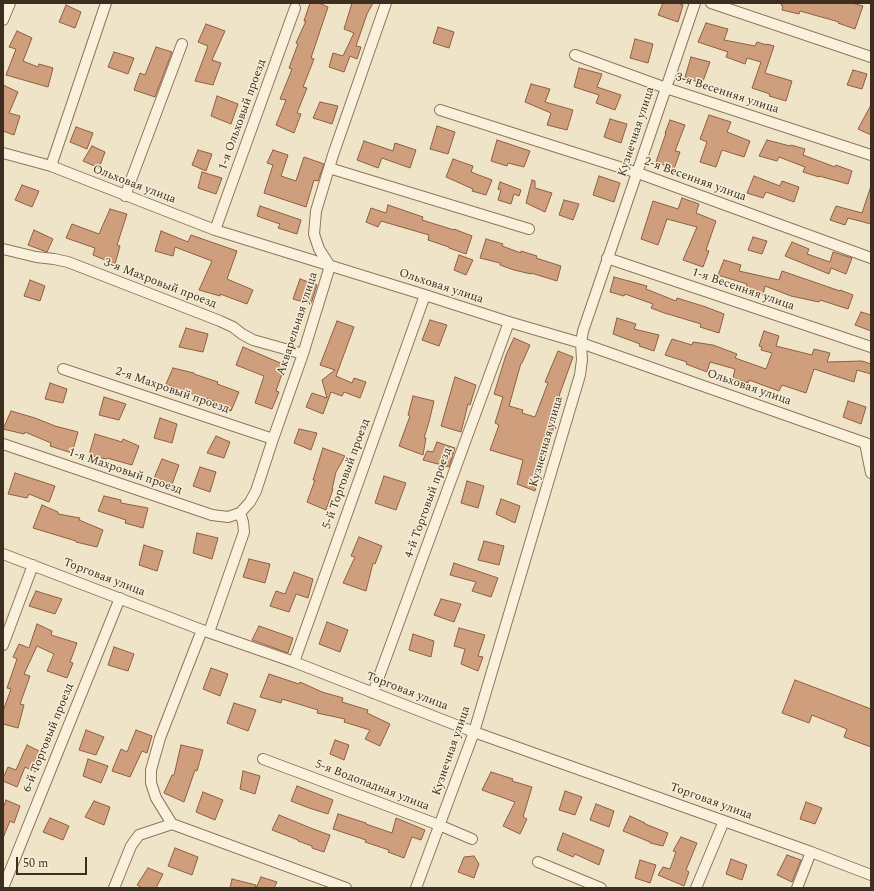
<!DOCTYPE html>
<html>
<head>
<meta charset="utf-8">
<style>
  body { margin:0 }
  #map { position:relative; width:874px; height:891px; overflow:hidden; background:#f0e4c8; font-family:Spectral,serif }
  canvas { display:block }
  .frame { position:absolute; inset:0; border:4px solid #3d2e20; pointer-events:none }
  .scale { position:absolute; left:16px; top:857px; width:71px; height:18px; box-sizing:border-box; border:2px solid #3d2e20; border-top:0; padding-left:5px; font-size:12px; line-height:14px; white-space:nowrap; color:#3d2e20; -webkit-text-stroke:3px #f7eed8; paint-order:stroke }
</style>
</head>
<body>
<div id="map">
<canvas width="874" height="891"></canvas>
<div class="frame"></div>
<div class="scale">50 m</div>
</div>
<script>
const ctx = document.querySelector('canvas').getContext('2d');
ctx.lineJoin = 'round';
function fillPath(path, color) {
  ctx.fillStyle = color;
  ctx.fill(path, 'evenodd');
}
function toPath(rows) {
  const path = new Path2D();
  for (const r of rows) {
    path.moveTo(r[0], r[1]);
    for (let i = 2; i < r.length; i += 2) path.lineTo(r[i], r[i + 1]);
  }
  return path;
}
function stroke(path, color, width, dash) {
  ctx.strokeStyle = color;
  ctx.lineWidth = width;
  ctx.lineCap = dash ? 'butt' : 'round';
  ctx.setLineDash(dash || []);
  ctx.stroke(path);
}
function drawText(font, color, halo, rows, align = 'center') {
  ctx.font = font + ' Spectral,serif';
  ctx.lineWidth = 3;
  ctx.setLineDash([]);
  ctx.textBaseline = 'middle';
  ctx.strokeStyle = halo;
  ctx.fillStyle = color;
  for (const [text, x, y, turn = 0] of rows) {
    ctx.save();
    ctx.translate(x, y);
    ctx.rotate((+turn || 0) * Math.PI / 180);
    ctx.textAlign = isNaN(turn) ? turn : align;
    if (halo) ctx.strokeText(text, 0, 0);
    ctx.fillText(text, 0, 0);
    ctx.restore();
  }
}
const building = toPath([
  [310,3,319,3,328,7,311,58,314,59,303,87,307,88,297,113,301,114,294,133,276,125,286,100,280,99,292,69,289,68,298,44,296,43,306,21,304,21,310,3],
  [352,3,373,3,367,14,356,46,361,47,357,59,350,56,344,72,329,67,333,53,343,56,354,33,344,29,352,3],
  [663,3,677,3,683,5,678,22,658,15,663,3],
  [782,3,852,3,863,6,855,29,838,23,839,22,800,11,799,14,782,10,783,6,781,5,782,3],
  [66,5,81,12,75,28,59,22,66,5],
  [706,23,728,29,724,40,755,46,757,42,767,45,767,44,774,46,765,73,792,81,786,101,769,96,770,94,752,88,761,62,747,58,745,64,726,57,728,52,698,42,706,23],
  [206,24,225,31,212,60,221,63,213,85,195,81,208,46,198,42,206,24],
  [438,27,454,32,449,48,433,43,438,27],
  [17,31,32,38,23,61,38,67,39,64,53,68,48,87,6,75,16,49,9,47,17,31],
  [635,39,653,44,648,63,630,58,635,39],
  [156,47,172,52,155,97,134,90,140,73,145,75,156,47],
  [114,52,134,58,128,74,108,67,114,52],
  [691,57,710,62,702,84,685,77,691,57],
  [579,68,602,74,597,87,621,95,615,110,596,103,599,95,574,87,579,68],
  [853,70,867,74,862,89,847,85,853,70],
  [531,84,550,89,545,102,573,110,567,130,547,125,551,113,525,102,531,84],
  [3,85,18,92,9,113,20,116,14,135,3,131,3,85],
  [217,96,238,104,231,124,211,116,217,96],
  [320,102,338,106,332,124,313,118,320,102],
  [871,105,871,135,858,129,871,105],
  [709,115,731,122,727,132,750,141,744,157,722,150,716,167,700,162,707,142,700,139,709,115],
  [610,119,627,124,621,143,604,137,610,119],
  [670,120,685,125,675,151,680,152,674,169,656,162,666,133,665,133,670,120],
  [437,126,455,132,448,154,430,149,437,126],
  [76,127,93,133,87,149,70,142,76,127],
  [497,140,530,151,524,167,508,163,507,166,491,161,497,140],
  [767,140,790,146,791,145,805,149,803,155,835,167,836,165,852,171,848,184,819,176,819,177,803,172,805,167,779,157,777,161,759,156,767,140],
  [364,141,393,151,395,143,416,150,410,168,382,158,378,168,357,160,364,141],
  [92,146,105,152,99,168,83,161,92,146],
  [198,150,212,154,206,171,192,165,198,150],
  [273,150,288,155,281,176,296,181,304,157,324,164,318,181,314,180,306,207,264,193,273,165,267,163,273,150],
  [453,159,473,166,471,172,492,180,486,195,472,191,473,189,446,177,453,159],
  [202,172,222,178,216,194,198,188,202,172],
  [599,176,620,183,614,202,593,195,599,176],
  [754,176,780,186,782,181,799,187,794,202,766,192,763,198,747,193,754,176],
  [532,180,535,181,535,188,552,193,545,212,526,203,532,180],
  [500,182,521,190,519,196,514,194,511,204,498,200,501,190,498,189,500,182],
  [22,185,39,191,32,207,15,200,22,185],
  [870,189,871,189,871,224,848,218,845,225,830,220,836,206,862,213,870,189],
  [682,198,699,204,696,213,716,221,706,250,709,251,703,267,683,260,697,227,667,219,658,245,641,239,653,201,678,209,682,198],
  [564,200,579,204,573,220,559,215,564,200],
  [388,205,423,217,422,220,454,230,454,229,472,236,466,254,449,248,449,247,428,240,429,235,398,226,381,221,378,227,366,222,371,208,386,213,388,205],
  [260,206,301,220,297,234,278,228,280,224,257,216,260,206],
  [110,209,127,214,117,245,120,246,115,264,93,255,95,248,66,238,72,224,99,234,110,209],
  [34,230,53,239,47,252,28,245,34,230],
  [161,231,188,242,191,235,237,251,227,279,253,290,247,304,220,294,220,296,199,290,212,261,175,247,173,256,155,251,161,231],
  [753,237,767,241,762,254,748,250,753,237],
  [486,239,503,244,502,246,521,253,521,251,537,256,536,258,561,266,557,281,531,273,531,274,514,270,500,265,500,263,480,258,486,239],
  [792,242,809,249,807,254,830,262,833,252,852,258,846,274,831,268,829,274,785,256,792,242],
  [459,255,473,260,466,275,454,270,459,255],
  [724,260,741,265,739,271,779,280,782,271,840,291,840,290,853,295,848,309,820,300,819,302,791,296,765,286,763,295,746,290,747,284,718,275,724,260],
  [614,277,647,286,646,289,676,301,677,298,706,307,724,314,719,333,700,327,701,324,668,314,667,314,651,308,653,304,625,294,624,296,610,292,614,277],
  [300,279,317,285,311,304,293,299,300,279],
  [30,280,45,286,40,301,24,296,30,280],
  [861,312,871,315,871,331,855,325,861,312],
  [617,318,636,324,634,329,659,335,654,351,639,346,640,344,613,334,617,318],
  [430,320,447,325,439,346,422,340,430,320],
  [337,321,354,327,336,376,352,383,354,378,366,382,360,398,344,392,342,396,331,392,323,414,306,407,312,393,327,398,322,380,335,370,320,365,337,321],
  [186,328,208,334,203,352,179,347,186,328],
  [764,331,779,336,776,346,812,355,814,349,830,353,827,362,862,361,871,364,871,374,857,370,854,382,814,369,806,393,782,385,779,391,749,380,748,383,733,378,735,369,710,362,707,372,686,364,687,362,665,355,672,339,692,345,693,342,713,345,737,354,735,358,766,369,772,353,761,350,762,347,759,346,764,331],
  [514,338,530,345,522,363,521,363,509,406,523,410,522,413,535,417,548,383,545,382,558,351,573,357,559,396,561,397,553,423,555,423,535,491,517,484,523,460,490,450,499,425,495,423,503,397,494,394,506,355,514,338],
  [243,347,285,365,276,391,279,392,272,409,255,403,264,376,236,365,243,347],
  [173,368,194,373,194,374,218,382,217,384,239,392,231,411,213,405,214,401,194,395,166,384,173,368],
  [455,377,476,385,470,405,468,404,461,432,441,426,455,377],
  [50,383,67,389,63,403,45,399,50,383],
  [413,396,434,401,429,422,424,438,426,438,423,455,399,446,410,416,408,415,413,396],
  [104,397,126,404,119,420,99,415,104,397],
  [848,401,866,407,861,424,843,417,848,401],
  [11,411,35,418,55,426,78,432,72,453,50,446,51,443,25,432,24,434,3,429,11,411],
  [160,418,177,424,172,443,154,438,160,418],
  [299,429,317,433,311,450,294,443,299,429],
  [95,434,122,442,123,439,139,446,132,465,107,458,106,459,89,455,95,434],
  [216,436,230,442,224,458,207,453,216,436],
  [437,442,455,448,449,467,423,460,427,451,433,452,437,442],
  [323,448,345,456,336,472,332,489,333,489,326,510,307,502,315,480,313,480,323,448],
  [162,459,179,465,171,487,152,483,162,459],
  [200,467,216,472,210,492,193,486,200,467],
  [15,473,55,486,49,502,29,494,27,498,8,494,15,473],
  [384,476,406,483,396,510,375,503,384,476],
  [467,481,484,486,478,508,461,503,467,481],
  [104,496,121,500,121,503,148,508,143,528,125,523,126,520,98,511,104,496],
  [501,499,520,506,515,523,496,514,501,499],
  [42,505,58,512,58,514,80,518,79,520,103,530,97,547,76,542,76,541,33,528,42,505],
  [197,533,218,538,212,559,193,553,197,533],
  [359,537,382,546,375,564,373,563,366,591,343,583,355,557,351,556,359,537],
  [484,541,504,546,499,565,478,560,484,541],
  [144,545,163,551,157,571,139,565,144,545],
  [249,559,270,564,265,583,243,577,249,559],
  [454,563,498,578,491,597,472,591,476,582,450,575,454,563],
  [294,572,313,579,308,598,296,594,289,612,270,606,276,591,285,594,294,572],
  [36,591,62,599,55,614,29,606,36,591],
  [441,599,461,604,454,622,434,615,441,599],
  [327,622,348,630,340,652,319,644,327,622],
  [37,624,52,631,51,635,77,643,70,662,73,663,67,678,47,671,54,654,37,646,24,674,30,676,20,704,24,705,18,728,3,724,3,711,11,689,7,688,17,659,13,657,19,644,29,648,37,624],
  [259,626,293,638,288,653,252,640,259,626],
  [459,628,485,635,478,656,483,657,478,671,461,664,465,649,454,646,459,628],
  [413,634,434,641,431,657,409,650,413,634],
  [114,647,134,654,128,671,108,665,114,647],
  [211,668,228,674,220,696,203,689,211,668],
  [269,674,299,684,300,682,322,692,343,698,342,702,368,710,367,713,390,724,380,746,365,739,370,730,344,722,345,719,317,713,318,710,282,699,281,703,260,697,269,674],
  [795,680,871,709,871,747,844,737,847,729,812,715,809,723,782,713,795,680],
  [234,703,256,710,248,731,227,723,234,703],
  [86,730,104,737,96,755,79,750,86,730],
  [136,730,152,736,147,753,142,751,130,777,112,771,121,749,127,752,136,730],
  [335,740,349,745,344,760,330,754,335,740],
  [27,745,43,753,35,772,25,767,17,787,3,781,3,778,8,767,16,770,27,745],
  [181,745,203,750,197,771,195,770,184,802,164,793,172,775,174,775,181,745],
  [88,759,108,766,101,783,83,776,88,759],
  [243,771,260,776,255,794,240,789,243,771],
  [491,772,513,779,512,781,532,787,523,817,527,819,520,834,503,826,515,802,482,790,491,772],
  [297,786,333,800,328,814,309,808,291,801,297,786],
  [565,791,582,797,575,815,559,810,565,791],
  [203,792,223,800,215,820,196,812,203,792],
  [6,800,20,806,14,823,10,821,3,838,3,809,6,800],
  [94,801,110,807,104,825,85,817,94,801],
  [806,802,822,808,815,824,800,819,806,802],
  [596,804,614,811,609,827,590,820,596,804],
  [338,814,366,823,366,824,392,833,396,818,425,830,421,840,412,837,404,858,388,852,389,850,365,842,366,840,333,829,338,814],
  [279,815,313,829,330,835,324,852,312,848,312,846,298,841,298,840,272,830,279,815],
  [630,816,645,823,645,824,668,833,663,846,650,843,650,842,623,831,630,816],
  [50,818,69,826,63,840,43,832,50,818],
  [563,833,604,850,599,865,575,854,573,857,557,850,563,833],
  [681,837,697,843,686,870,689,872,684,886,658,875,663,867,670,869,676,852,673,851,681,837],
  [175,848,198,857,192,875,168,866,175,848],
  [787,855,801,860,792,882,777,875,787,855],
  [474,856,479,864,474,878,458,872,464,857,474,856],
  [731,859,747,865,742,880,726,874,731,859],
  [640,860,656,865,650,883,635,878,640,860],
  [148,868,163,874,156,888,143,888,137,885,148,868],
  [261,877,277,882,274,888,256,888,261,877],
  [232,879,256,885,255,888,230,888,232,879]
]);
const street = toPath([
  [711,3,871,57],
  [3,20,10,3],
  [575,55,666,88,871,155],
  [440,110,638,173,871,258],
  [3,153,51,166,215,230,425,295,509,322,581,343,871,445],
  [51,166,106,3],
  [329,168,529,229],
  [125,196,182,44],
  [215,230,295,8],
  [3,249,36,257,54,259,68,262,220,321,233,327,242,334,253,340,303,354],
  [607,258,871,347],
  [63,369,273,439],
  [865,443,871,473],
  [3,444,212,515,228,517,240,513,250,502,256,491,273,439,303,354,330,266,319,249,314,234,316,211,333,155,386,3],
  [3,554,202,630,294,662,474,732,811,852,871,875],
  [209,632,244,532,243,522,240,513],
  [3,645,33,565],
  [294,662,425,295],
  [373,693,509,322],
  [263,759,439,825,472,839],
  [172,824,156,798,151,783,151,770,160,738,202,630],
  [172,824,346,888],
  [538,862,601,888],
  [3,888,120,598],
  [114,888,131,846,139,835,172,824],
  [416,888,474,732,580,375,582,360,581,343,583,331,695,3],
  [696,888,724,821],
  [797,888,811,852]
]);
const streetNames = [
  ["3-я Весенняя улица",727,94,18],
  ["1-я Ольховый проезд",243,115,-70],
  ["Кузнечная улица",637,132,-72],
  ["2-я Весенняя улица",695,180,20],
  ["Ольховая улица",134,185,21],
  ["3-я Махровый проезд",160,284,21],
  ["Ольховая улица",441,287,18],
  ["1-я Весенняя улица",743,290,19],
  ["Акварельная улица",298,324,-72],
  ["Ольховая улица",749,388,19],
  ["2-я Махровый проезд",172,391,19],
  ["Кузнечная улица",547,442,-74],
  ["1-я Махровый проезд",125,472,19],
  ["5-й Торговый проезд",347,474,-70],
  ["4-й Торговый проезд",429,503,-70],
  ["Торговая улица",104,578,21],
  ["Торговая улица",407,692,21],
  ["6-й Торговый проезд",49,738,-68],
  ["Кузнечная улица",452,751,-71],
  ["5-я Водопадная улица",372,786,21],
  ["Торговая улица",711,802,20]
];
fillPath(building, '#cf9f7d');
stroke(building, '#8d5f41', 1);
stroke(street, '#8d765c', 12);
stroke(street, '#faf1dc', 10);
drawText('12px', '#3d2e20', '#f7eed8', streetNames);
</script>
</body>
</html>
